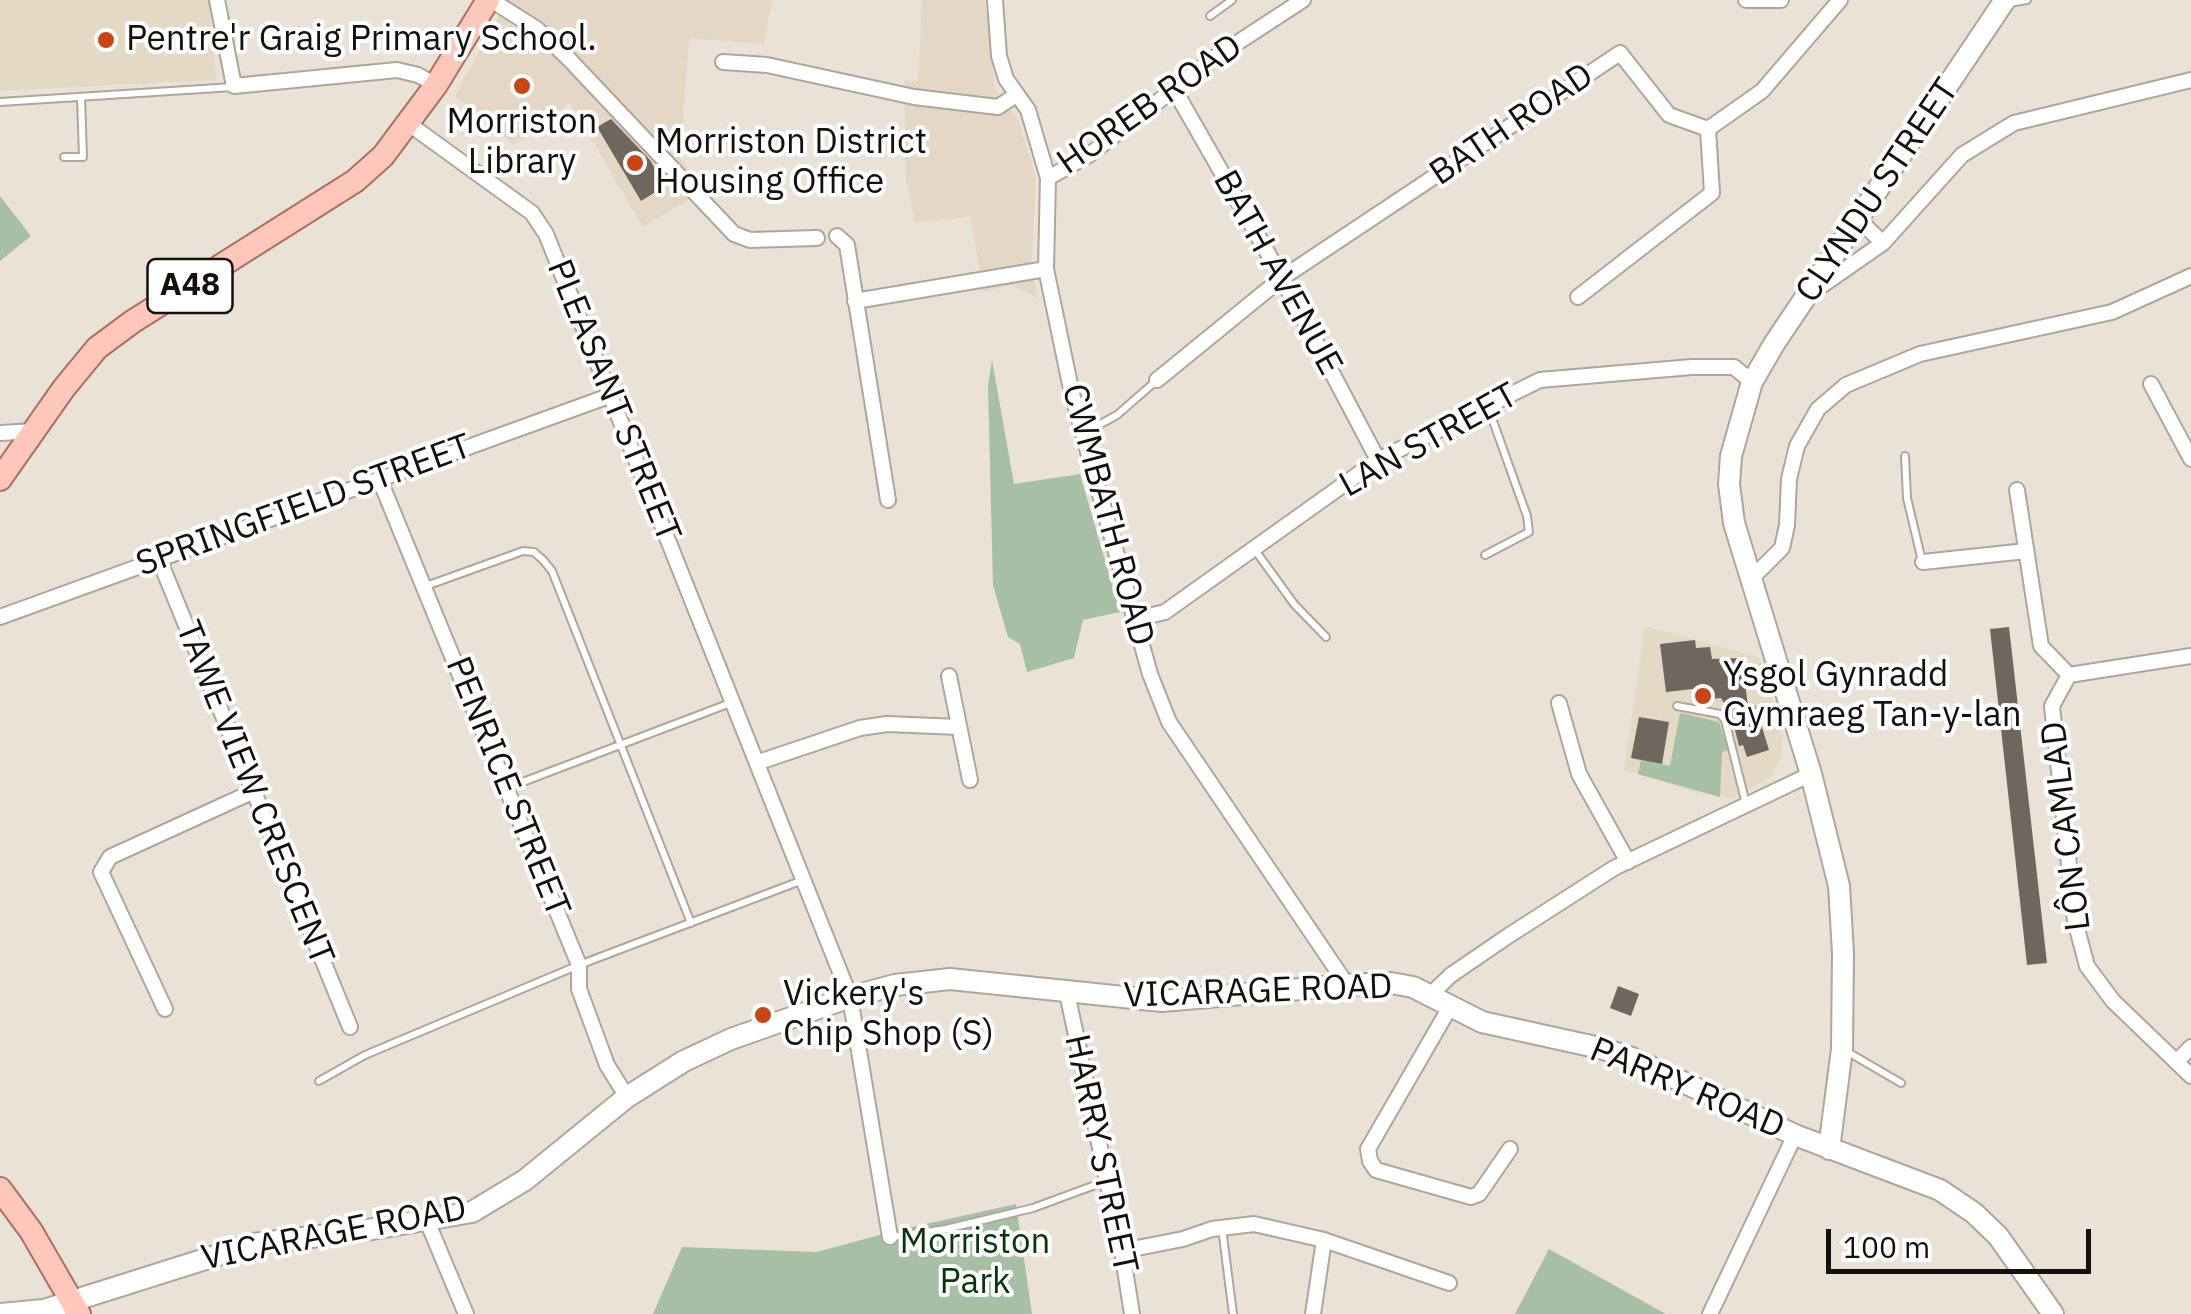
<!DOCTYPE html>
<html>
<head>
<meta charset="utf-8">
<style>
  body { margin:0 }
  #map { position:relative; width:2191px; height:1314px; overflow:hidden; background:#ebe2d7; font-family:"IBM Plex Sans",sans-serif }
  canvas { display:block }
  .scale { position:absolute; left:1826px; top:1229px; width:265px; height:45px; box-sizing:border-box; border:5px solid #13100d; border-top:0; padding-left:12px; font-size:30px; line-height:35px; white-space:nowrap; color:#13100d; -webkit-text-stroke:8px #fff; paint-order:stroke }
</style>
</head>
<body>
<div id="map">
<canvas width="2191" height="1314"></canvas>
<div class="scale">100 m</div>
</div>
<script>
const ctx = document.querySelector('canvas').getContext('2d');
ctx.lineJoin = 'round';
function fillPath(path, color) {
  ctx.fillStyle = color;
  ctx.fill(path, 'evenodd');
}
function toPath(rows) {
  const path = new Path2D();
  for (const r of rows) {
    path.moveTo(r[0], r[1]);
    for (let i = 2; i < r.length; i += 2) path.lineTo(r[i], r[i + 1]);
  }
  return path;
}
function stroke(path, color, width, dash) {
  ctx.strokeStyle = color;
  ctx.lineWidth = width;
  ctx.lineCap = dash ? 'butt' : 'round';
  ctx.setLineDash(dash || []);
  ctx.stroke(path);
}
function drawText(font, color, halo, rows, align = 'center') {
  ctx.font = font + ' "IBM Plex Sans",sans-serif';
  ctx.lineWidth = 8;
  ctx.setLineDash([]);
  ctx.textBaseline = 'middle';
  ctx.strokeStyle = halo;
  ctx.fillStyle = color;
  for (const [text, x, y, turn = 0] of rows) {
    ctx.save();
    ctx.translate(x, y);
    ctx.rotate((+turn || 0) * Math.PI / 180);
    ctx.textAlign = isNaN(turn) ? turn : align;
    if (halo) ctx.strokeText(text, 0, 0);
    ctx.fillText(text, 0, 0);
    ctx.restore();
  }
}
const built = toPath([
  [507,0,772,0,764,44,689,38,680,158,701,184,692,198,643,227,570,103,514,145,455,96],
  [922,0,985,0,995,90,1018,119,1036,179,1032,260,1037,298,1011,285,983,292,971,217,915,222,906,178,904,80,918,81]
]);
const education = toPath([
  [0,0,209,0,216,80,0,91],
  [1645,626,1759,657,1783,735,1781,756,1771,777,1733,799,1694,792,1624,770]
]);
const green = toPath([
  [0,196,31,236,0,261],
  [992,360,1014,484,1080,474,1120,612,1083,620,1074,658,1027,672,1020,644,1008,637,993,585,988,386],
  [1680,713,1719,722,1728,750,1722,752,1720,797,1638,774,1641,760,1670,766],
  [1016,1204,1032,1314,653,1314,682,1247,817,1252,894,1231],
  [1549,1249,1666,1314,1515,1314]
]);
const building = toPath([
  [611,119,650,160,665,186,641,201,597,127],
  [2009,627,2047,963,2027,965,1990,629],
  [1695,640,1696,648,1710,647,1712,659,1742,658,1748,707,1755,705,1769,750,1747,757,1743,745,1739,746,1732,718,1721,698,1694,701,1693,689,1666,692,1660,644],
  [1639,717,1669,722,1662,764,1631,758],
  [1618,986,1639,994,1631,1016,1610,1008]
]);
const lane = toPath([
  [2009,3,2027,0],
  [1210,16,1232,0],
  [0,102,233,87],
  [64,157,83,157,81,97],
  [1086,432,1117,415,1156,381],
  [1905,456,1907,498,1922,561],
  [1255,550,1294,604,1326,637],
  [1485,555,1529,532,1527,516,1488,407],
  [426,586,523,551,534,552,543,560,552,571,691,923],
  [1677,706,1720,714,1725,720,1746,804],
  [507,788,733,702],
  [1846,1051,1901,1083],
  [319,1081,365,1055,579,965,803,880],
  [1222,1228,1233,1314],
  [892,1237,946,1229,1033,1208,1106,1181]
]);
const street = toPath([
  [217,0,234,86,397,70,418,75,436,85],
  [491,0,537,29,568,58,734,234,750,240,817,238],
  [995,0,999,56,1006,79,1028,110,1048,178,1046,269,1072,394,1150,674,1169,722,1347,985],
  [1746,0,1781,0],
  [723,62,767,65,914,97,998,107,1016,95],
  [1174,89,1282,278,1378,460],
  [409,124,532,213,546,234,850,997,890,1237],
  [1708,129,1762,91,1840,0],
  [1048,178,1089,155,1214,58,1303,0],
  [1857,218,1883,243,1962,155,2014,123,2191,80],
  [837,236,847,245,888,500],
  [1814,291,1883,243],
  [1578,297,1712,193,1708,129],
  [855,301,1046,269],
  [1157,380,1282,278,1620,53,1669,115,1708,129],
  [2151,384,2191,459],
  [0,433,34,431],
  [379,478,579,965,579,989,607,1065,627,1097],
  [2017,490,2041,646,2069,675],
  [159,559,350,1027],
  [1923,562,2026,551],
  [1749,581,1782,548,1787,525,1789,479,1797,446,1818,409,1846,385,1920,354,2112,312,2191,276],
  [0,617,609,396],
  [1136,619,1165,612,1378,460,1540,380,1692,367,1734,367,1752,382],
  [2069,675,2052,706,2075,921,2087,966,2113,1001,2191,1076],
  [2069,675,2191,656],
  [949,676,970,780],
  [1559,703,1579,774,1628,862],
  [759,762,860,728,887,724,959,727],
  [1067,993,1122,1251,1132,1314],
  [1430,995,1451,975,1508,936,1614,868,1811,774],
  [1450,1007,1368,1149,1370,1161,1376,1170,1471,1197,1479,1194,1510,1149],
  [165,1009,101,872,110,857,252,792],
  [2176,1062,2191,1047],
  [427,1221,466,1314],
  [1122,1251,1183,1239,1212,1229,1254,1224,1324,1240,1449,1283],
  [1313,1314,1324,1240],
  [1710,1314,1795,1135]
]);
const secondary = toPath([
  [1829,1149,1842,1049,1843,953,1839,886,1811,774,1734,523,1729,484,1731,456,1752,382,1774,344,2005,0],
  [0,1314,44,1310,253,1244,361,1231,472,1212,525,1180,627,1097,684,1061,731,1039,850,997,895,985,950,979,1162,1001,1347,985,1391,983,1413,987,1482,1022,1600,1048,1632,1058,1795,1135,1940,1190,1974,1213,1998,1236,2053,1314]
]);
const primary = toPath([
  [0,479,64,388,97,348,132,322,355,181,383,156,436,85,488,0],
  [0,1189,31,1231,79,1314]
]);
const markers = [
  [106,40,10,"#cb4414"],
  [522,86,10,"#cb4414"],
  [635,163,10,"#cb4414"],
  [1703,696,10,"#cb4414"],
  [763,1015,10,"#cb4414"]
];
const shields = [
  [190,286,85]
];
const shieldNames = [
  ["A48",190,286]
];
const poiNames = [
  ["Pentre'r Graig Primary School.",126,40],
  ["Morriston",522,123,"center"],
  ["Library",522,163,"center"],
  ["Morriston District",655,143],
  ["Housing Office",655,183],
  ["Ysgol Gynradd",1723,676],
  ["Gymraeg Tan-y-lan",1723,716],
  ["Vickery's",783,995],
  ["Chip Shop (S)",783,1035]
];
const streetNames = [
  ["HOREB ROAD",1150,105,-35],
  ["BATH ROAD",1512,125,-34],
  ["CLYNDU STREET",1878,191,-56],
  ["BATH AVENUE",1277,273,61],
  ["PLEASANT STREET",613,401,68],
  ["LAN STREET",1429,441,-29],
  ["SPRINGFIELD STREET",304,506,-20],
  ["CWMBATH ROAD",1107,515,75],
  ["PENRICE STREET",507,787,68],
  ["TAWE VIEW CRESCENT",254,793,68],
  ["LÔN CAMLAD",2067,826,-97],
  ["VICARAGE ROAD",1258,992,-2],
  ["PARRY ROAD",1687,1089,23],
  ["HARRY STREET",1100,1154,78],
  ["VICARAGE ROAD",334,1234,-11]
];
const parkNames = [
  ["Morriston",975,1243],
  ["Park",975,1283]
];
fillPath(built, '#e4d7c5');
fillPath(education, '#e4d9c4');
fillPath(green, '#a7bfa5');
fillPath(building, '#6f675d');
stroke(lane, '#afa69b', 10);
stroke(street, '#afa69b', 18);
stroke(secondary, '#afa69b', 24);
stroke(primary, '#aa7060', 26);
stroke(lane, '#fff', 6);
stroke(street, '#fff', 14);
stroke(secondary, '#fff', 20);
stroke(primary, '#fdc8bb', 22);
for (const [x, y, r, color] of markers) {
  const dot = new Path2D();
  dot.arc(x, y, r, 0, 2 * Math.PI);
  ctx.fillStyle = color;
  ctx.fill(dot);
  stroke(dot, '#fff', 4);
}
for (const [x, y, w] of shields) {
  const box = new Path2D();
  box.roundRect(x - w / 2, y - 27, w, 54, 8);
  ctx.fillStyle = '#fff';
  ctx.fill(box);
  stroke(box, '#13100d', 2.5);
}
drawText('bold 32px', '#13100d', null, shieldNames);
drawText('35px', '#13100d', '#fff', poiNames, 'left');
drawText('35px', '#13100d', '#fff', streetNames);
drawText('35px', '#073809', '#fff', parkNames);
</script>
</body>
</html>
